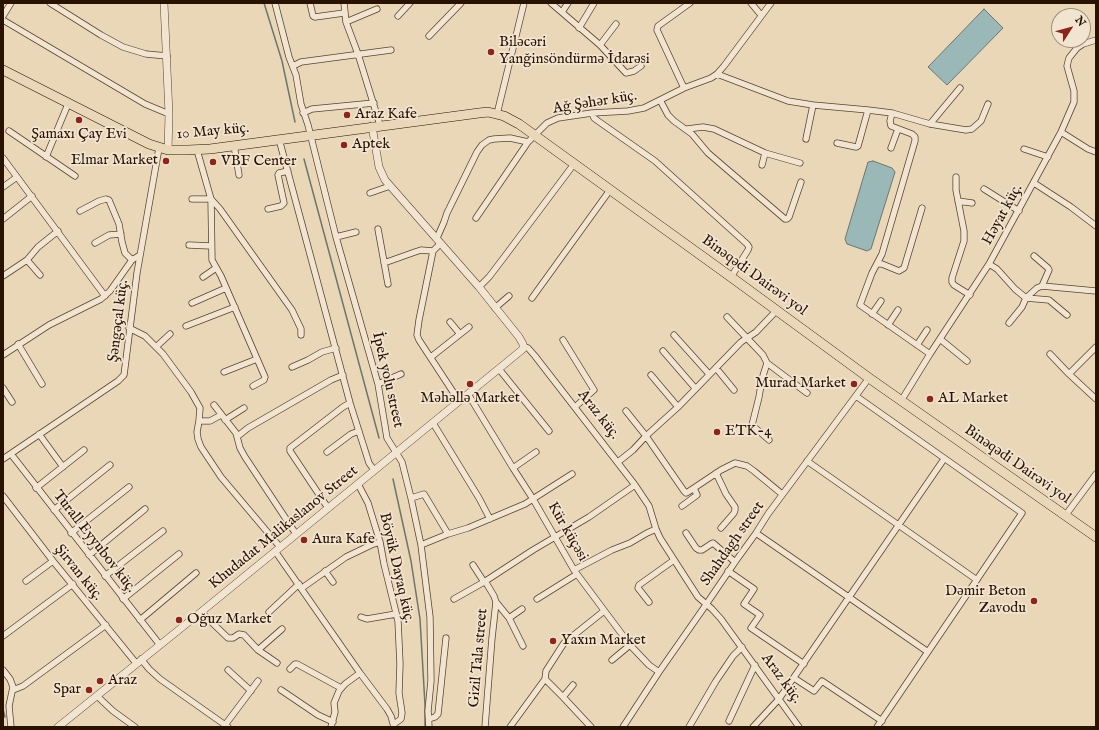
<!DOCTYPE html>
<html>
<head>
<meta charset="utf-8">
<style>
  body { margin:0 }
  #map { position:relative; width:1099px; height:730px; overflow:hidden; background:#e9d7b8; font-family:"IM FELL English",serif }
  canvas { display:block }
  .frame { position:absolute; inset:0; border:4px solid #291300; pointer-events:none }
  .north { position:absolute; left:1051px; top:8px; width:40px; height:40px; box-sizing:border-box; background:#f1e5d1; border:1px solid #a1917d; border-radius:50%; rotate:54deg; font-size:11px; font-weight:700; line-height:16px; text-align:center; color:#291300 }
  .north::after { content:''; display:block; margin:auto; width:14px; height:18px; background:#8f2418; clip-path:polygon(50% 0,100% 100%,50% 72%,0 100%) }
</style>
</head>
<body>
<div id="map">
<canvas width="1099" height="730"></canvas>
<div class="frame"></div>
<div class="north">N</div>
</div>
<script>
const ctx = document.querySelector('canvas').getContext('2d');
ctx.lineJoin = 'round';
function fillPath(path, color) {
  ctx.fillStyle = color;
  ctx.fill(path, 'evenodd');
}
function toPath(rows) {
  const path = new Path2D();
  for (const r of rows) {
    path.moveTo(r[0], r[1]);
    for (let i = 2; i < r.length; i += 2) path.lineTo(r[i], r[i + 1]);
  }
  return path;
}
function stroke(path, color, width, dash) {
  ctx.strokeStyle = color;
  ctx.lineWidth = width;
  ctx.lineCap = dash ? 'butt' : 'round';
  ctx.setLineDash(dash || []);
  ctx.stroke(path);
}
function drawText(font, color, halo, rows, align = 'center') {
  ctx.font = font + ' "IM FELL English",serif';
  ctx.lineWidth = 3.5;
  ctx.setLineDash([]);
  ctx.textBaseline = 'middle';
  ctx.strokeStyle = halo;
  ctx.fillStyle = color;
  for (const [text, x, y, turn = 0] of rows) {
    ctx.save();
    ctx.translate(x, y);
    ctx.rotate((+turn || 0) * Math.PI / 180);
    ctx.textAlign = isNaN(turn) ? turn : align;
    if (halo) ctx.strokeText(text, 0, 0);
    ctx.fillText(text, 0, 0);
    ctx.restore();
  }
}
const water = toPath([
  [984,9,1003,28,947,85,928,67,984,9],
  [873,161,892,168,895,172,871,249,867,251,847,244,845,239,868,162,873,161]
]);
const stream = toPath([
  [264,3,282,61,295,122],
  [304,159,379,438],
  [393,479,411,561,420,619,425,705,425,727],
  [3,709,5,717]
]);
const minor = toPath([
  [50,3,101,35,123,47,146,54,167,56],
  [275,3,289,57,296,75,301,104,308,125,336,237,378,384,387,438,402,462,411,498,421,545,430,617,431,681,428,711,429,727],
  [310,3,313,16,315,17,344,13],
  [344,3,346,22,358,54,380,125],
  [551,3,600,45,626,73,634,71,641,66],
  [751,3,761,15],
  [562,12,568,3],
  [3,16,11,3],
  [398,16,410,3],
  [3,20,145,104,169,114],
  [346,22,377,9],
  [579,28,594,3],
  [429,36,461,3],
  [600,45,616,24],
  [293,66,301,62,391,50],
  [717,74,788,101,813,105,868,110,892,113,930,124,966,130,972,129,981,121,988,104],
  [684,88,657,30,658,26,690,3],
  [660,100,668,115,674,121,692,134,708,153,785,219,787,219,789,217,801,182],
  [303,113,312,109,374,103],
  [592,113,594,118,598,121,655,161,747,244,749,247,748,250,731,277],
  [892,113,890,121,891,126,912,134,915,137,915,141,882,254,872,273,860,305,930,354],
  [497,114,524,3],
  [930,124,960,88],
  [687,129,703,127,714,129,765,153,800,163],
  [9,131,75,176],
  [1061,132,1088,149,1096,152],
  [279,139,350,403,369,463,374,470],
  [806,139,813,105],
  [837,143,856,147,858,146,868,110],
  [234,145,239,175],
  [891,148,898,129],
  [1024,149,1048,157],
  [197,150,211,199,220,209,292,310,301,329,301,335],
  [46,157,68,104],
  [3,158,105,296],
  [762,165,765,153],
  [956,177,956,190,964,231,964,241,952,278,952,282,954,285,970,295],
  [1034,183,1071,207,1096,226],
  [3,187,17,177],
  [984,189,1019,211],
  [370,193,390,186],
  [192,199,211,199,212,260,221,276,265,377,264,380,253,386],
  [958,201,972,203],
  [268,209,281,206,284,203,278,175,279,173,288,171],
  [80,211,99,201,106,199,109,200,119,224,122,242,125,253,132,260],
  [476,218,528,142,547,123,558,118,592,113,628,111,644,108,684,88,711,78,717,74,724,66,771,3],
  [3,219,32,196],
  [378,229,388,284],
  [336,237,356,232],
  [437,238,444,222,447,213,477,152,482,145,489,140,494,139,510,138,528,142],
  [95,243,109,235,121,234],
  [440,244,433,251,419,320,417,335,419,340,459,401],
  [189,245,211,246],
  [1034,256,1048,268,1049,270,1042,286],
  [27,260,40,275],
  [384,263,415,252,421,250,433,251],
  [877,264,882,264,899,271,904,268,922,208],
  [989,264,997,269,1015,289,1026,298,1037,288,1042,286,1096,291],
  [3,276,27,260,38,247,58,231],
  [203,277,216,268],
  [479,287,489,277,505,256,574,164],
  [532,298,610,190],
  [192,303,226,288],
  [495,308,509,296],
  [872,314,881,301],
  [727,317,763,355,767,363,762,379,759,397,752,425,769,440],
  [450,322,460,334],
  [1009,323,1022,307,1026,298,1049,300,1067,315],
  [888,325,898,310],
  [186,326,235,307],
  [129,328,145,336,163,354,191,392,200,408,199,421,197,432,198,439,201,447,221,477,280,547],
  [674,335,709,374],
  [940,339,967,361],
  [563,340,594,390,575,407],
  [18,344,42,384],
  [917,345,927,330],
  [523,346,528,348,535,356,635,485,649,506,656,529,660,538,698,597,712,609,721,619,799,727],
  [156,347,170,334],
  [663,351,695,388],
  [1050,354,1069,374,1096,399],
  [3,355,49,325,101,299,110,291,132,260,140,255],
  [431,357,469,327],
  [767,363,807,393],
  [292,367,308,360,322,352,336,348],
  [716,368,734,390],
  [499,369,549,431],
  [224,372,257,359],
  [1069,374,1096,347],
  [651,375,678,407],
  [378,384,401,374],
  [3,388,12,402],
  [468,394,513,468,533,499,574,570,630,645,649,665,659,672],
  [856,396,1022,513,877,727],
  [901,401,930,354,989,264,1061,132,1074,102,1074,91,1067,66,1069,58,1077,48,1083,44,1096,40],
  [214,405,236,433,240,448,245,457,296,534],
  [626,411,646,436,684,491,686,493,688,492,721,470,735,463,747,466,754,471,782,494],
  [225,420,244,408],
  [199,421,210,421,221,415],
  [433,423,479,498,490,519],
  [39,434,63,467],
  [238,436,248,428,331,380,343,375],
  [327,452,351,434,359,431],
  [11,454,160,645],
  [3,459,118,381,124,375,137,273,159,148],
  [807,461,977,580],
  [618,462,633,450,646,436,678,407,741,342,756,332,777,310],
  [513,468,536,452],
  [716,473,726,494,735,507,735,510,734,513,721,528],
  [358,484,368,503,380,542,384,564,398,621,400,664,399,693,402,713,401,719,394,724],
  [36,488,84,450],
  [3,496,53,561,136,663],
  [411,498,424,494,448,534],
  [682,506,697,495,694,488],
  [328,508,290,451,290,448,343,407,350,403],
  [54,510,110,465],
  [1065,516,1096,474],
  [71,533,129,487],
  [686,533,696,548,699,550,702,550,711,544,713,543,735,562],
  [756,533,928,652],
  [421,545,448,534,468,528,525,504,572,474],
  [275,551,360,673,387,709,391,716,394,727],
  [89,555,145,509],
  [473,565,484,582],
  [574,570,612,550,630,543,647,533,656,529],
  [325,571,333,582],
  [728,571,754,589,744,604,760,615,751,628,804,664],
  [105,576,163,531],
  [26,581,53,561],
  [302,588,346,557,371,545,380,542],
  [123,599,179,554],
  [454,599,484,582,533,550,589,517,635,485],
  [537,599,577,574],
  [496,602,509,618,523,646],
  [649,602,638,588,639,585,674,560],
  [201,612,228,638,233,638,239,634,244,635,258,650,277,663],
  [269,612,299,584],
  [361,617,367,619,396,614],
  [509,618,522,609],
  [140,620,196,573],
  [3,636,73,584],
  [258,650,282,629],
  [141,659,149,669,160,679,228,727],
  [612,660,630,645],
  [290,669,295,664,297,664,341,688],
  [3,670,10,679,13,687,9,706,11,727],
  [228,670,251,691],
  [794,678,814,691,822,681,882,721],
  [545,679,563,697,591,727],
  [13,690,23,686,106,625],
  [281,690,318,715,333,722],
  [97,696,113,711,135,727],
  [563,697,573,685],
  [429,719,435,717,438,714,446,638],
  [729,721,755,665],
  [225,725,258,681],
  [331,727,335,712,334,703,339,691,345,684,360,673],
  [485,727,492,638,496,602,494,596,485,581],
  [510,727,545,679,546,671,564,643,604,611],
  [623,727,659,672,703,609,735,562,756,533,768,514,869,378],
  [689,727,716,681,733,656,742,647],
  [753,727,779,699,944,459]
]);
const tertiary = toPath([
  [164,3,169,114,168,150],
  [58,727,201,612,523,349,523,344,519,337,479,287,385,180,379,167,372,126]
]);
const primary = toPath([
  [3,70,149,144,168,150,188,150,210,149,479,113,488,112,504,116,519,124,731,277,869,378,1096,537]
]);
const markers = [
  [491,52,4,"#8f2418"],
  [347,115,4,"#8f2418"],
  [79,120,4,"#8f2418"],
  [344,145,4,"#8f2418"],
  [166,161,4,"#8f2418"],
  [213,162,4,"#8f2418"],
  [470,384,4,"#8f2418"],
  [854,384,4,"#8f2418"],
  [930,399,4,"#8f2418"],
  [717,432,4,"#8f2418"],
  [304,540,4,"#8f2418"],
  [1034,601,4,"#8f2418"],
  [179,620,4,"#8f2418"],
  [553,641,4,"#8f2418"],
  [100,681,4,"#8f2418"],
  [89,690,4,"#8f2418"]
];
const poiNames = [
  ["Biləcəri",499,43],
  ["Yanğinsöndürmə İdarəsi",499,60],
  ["Araz Kafe",355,115],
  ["Şamaxı Çay Evi",79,135,"center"],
  ["Aptek",352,145],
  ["Elmar Market",158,161,"right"],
  ["VBF Center",221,162],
  ["Murad Market",846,384,"right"],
  ["Məhəllə Market",470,399,"center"],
  ["AL Market",938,399],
  ["ETK-4",725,432],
  ["Aura Kafe",312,540],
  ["Dəmir Beton",1026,592,"right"],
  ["Zavodu",1026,609,"right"],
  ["Oğuz Market",187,620],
  ["Yaxın Market",561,641],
  ["Araz",108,681],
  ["Spar",81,690,"right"]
];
const streetNames = [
  ["Ağ Şəhər küç.",595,103,-9],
  ["10 May küç.",213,132,-5],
  ["Həyat küç.",1003,215,-61],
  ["Binəqədi Dairəvi yol",754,276,36],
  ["Şəngəçal küç.",119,321,-83],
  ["İpek yolu street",387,380,77],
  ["Araz küç.",598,415,52],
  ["Binəqədi Dairəvi yol",1017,465,35],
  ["Khudadat Malikaslanov Street",284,528,-39],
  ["Kür küçəsi",567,532,60],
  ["Turall Eyyubov küç.",94,542,52],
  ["Shahdagh street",733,544,-55],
  ["Böyük Dayaq küç.",396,568,77],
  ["Şirvan küç.",78,573,51],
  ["Gizil Tala street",479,658,-85],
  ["Araz küç.",781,679,54]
];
fillPath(water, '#99b8b7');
stroke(water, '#6c766e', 1);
stroke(stream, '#6c766e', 1.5);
stroke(minor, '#59442e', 7);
stroke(tertiary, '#59442e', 8);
stroke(primary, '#291300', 10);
stroke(minor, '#f1e5d1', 5.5);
stroke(tertiary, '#f1e5d1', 7);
stroke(primary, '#e9d7b8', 9);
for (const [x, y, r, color] of markers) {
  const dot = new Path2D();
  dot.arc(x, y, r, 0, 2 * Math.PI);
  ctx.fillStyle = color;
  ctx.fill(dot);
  stroke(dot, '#f1e5d1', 1.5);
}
drawText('15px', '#291300', '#f1e5d1', poiNames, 'left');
drawText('15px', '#291300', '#f1e5d1', streetNames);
</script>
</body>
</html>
